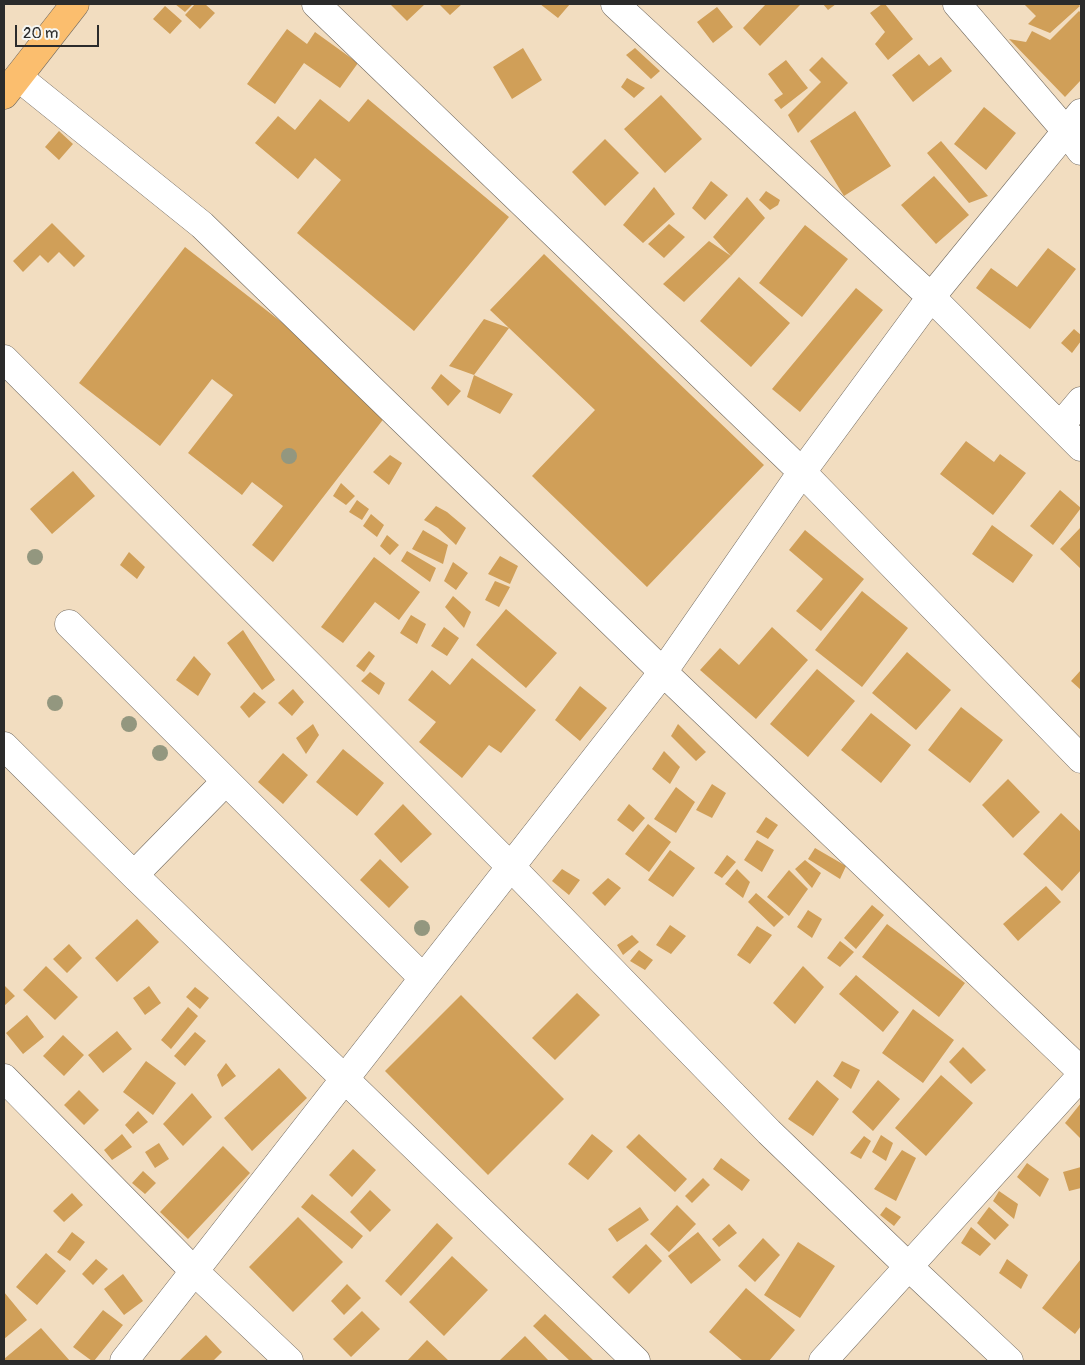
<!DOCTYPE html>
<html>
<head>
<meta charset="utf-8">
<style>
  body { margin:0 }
  #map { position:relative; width:1085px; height:1365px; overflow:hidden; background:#f2ddc0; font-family:Pangolin,sans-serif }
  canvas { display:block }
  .frame { position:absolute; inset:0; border:5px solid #2b2b2b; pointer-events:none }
  .scale { position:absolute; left:15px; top:25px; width:84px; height:22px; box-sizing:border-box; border:2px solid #2b2b2b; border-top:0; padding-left:6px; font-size:15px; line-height:18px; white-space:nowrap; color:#2b2b2b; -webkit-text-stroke:4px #f6f6f2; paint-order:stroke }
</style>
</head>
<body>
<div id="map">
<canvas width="1085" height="1365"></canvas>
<div class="frame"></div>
<div class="scale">20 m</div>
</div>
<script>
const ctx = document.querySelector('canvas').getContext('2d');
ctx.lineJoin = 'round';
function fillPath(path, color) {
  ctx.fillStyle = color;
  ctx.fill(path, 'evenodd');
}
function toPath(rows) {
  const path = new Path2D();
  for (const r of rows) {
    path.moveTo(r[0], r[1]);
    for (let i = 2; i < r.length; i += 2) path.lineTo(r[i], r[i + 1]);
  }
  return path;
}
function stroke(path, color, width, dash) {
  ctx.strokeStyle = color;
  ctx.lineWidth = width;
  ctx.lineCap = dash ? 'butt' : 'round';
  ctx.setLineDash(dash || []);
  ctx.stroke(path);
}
const building = toPath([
  [175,4,193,4,185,12],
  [195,4,205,4,215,13,200,29,185,15],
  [390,4,425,4,407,21],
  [439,4,462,4,450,15],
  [540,4,570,4,558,18],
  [766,4,801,4,760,46,743,28],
  [823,4,836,4,828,10],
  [882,4,885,4,913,39,888,60,875,44,885,32,870,13],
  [1024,4,1078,4,1080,6,1050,33,1028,24,1036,16],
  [165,6,182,21,170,34,153,19],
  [717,7,733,27,713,43,697,22],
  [1079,11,1081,13,1081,80,1065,97,1009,39,1026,42,1032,31,1050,40],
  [287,29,307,44,315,32,358,63,340,88,304,63,275,104,247,84],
  [523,48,542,80,512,99,493,67],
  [635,48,660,71,651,79,626,55],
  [919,54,929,66,941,57,952,71,913,102,892,75],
  [822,57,848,83,798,133,788,115,821,82,809,70],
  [786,60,808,88,781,109,774,100,783,94,768,74],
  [627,78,645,88,634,98,621,87],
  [661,95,702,139,665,173,624,129],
  [320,99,349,122,368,99,509,217,414,331,297,233,341,180,315,158,298,179,255,143,278,116,295,130],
  [984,107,1016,133,986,170,954,144],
  [855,111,891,166,844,196,810,141],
  [59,131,73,144,59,160,45,147],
  [605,139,639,173,605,206,572,172],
  [941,141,988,196,969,203,927,153],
  [934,176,969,215,936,244,901,205],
  [711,181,728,195,705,220,692,208],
  [654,187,675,214,643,243,623,225],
  [766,191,780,200,778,205,770,210,759,200],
  [747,197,765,218,731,256,684,302,663,284,709,241,731,256,713,237],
  [52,223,85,256,74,267,59,252,48,263,40,255,23,272,13,261],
  [669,224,685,237,664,258,648,244],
  [805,225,848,259,802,317,759,283],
  [185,247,392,408,273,562,252,545,283,506,252,482,242,495,188,453,233,395,212,379,160,446,79,383],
  [1048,248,1076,269,1030,329,976,288,991,268,1017,287],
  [544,254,764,465,647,587,532,476,595,410,509,328,474,375,449,366,484,319,509,328,490,310],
  [739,277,790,323,751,367,700,321],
  [856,288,883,310,800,412,772,389],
  [1074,329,1081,335,1081,341,1072,353,1061,343],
  [441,374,461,391,448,406,431,388],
  [474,375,513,394,500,414,467,397],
  [966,441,994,462,1000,454,1026,473,993,515,940,474],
  [390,455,402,463,389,485,373,472],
  [73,471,95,496,52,534,30,509],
  [341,483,355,496,346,505,333,496],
  [1060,490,1081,508,1053,545,1030,526],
  [357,500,369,509,362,520,349,512],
  [436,506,447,512,466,528,456,545,438,528,424,520],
  [371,514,384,525,377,537,363,526],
  [992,525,1033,555,1013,583,972,554],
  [1081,527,1081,569,1060,549],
  [423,530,448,545,443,564,412,549],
  [805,530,864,579,821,631,796,611,823,579,789,550],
  [387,535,399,545,390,555,380,546],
  [407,551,436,568,430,582,401,561],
  [129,552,145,567,137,579,120,565],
  [500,556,518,566,510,584,488,574],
  [374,557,420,592,399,620,375,602,343,643,321,627],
  [453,562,468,573,456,590,444,581],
  [495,581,510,587,499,607,485,600],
  [862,591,908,628,862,687,815,650],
  [453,596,471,612,464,628,445,607],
  [506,609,557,653,526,688,476,645],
  [411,615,426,624,417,644,400,633],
  [444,627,459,638,447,656,431,646],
  [772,627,808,660,756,719,700,670,720,648,739,665],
  [243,630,275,680,262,690,227,643],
  [369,651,375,656,364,672,356,666],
  [907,652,951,690,916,730,872,693],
  [194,656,211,674,198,696,176,680],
  [472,658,536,710,501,753,489,745,462,778,419,742,436,722,408,700,432,670,450,685],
  [817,669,855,701,808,757,770,724],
  [1081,670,1081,690,1071,681],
  [370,672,385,683,379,695,361,681],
  [580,686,607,708,580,741,555,720],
  [293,689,304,702,292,716,278,703],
  [254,692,266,702,249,718,240,707],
  [961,707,1003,740,970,783,928,750],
  [871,713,911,745,881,783,841,750],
  [313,724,319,735,306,754,296,738],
  [678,724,706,752,696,761,671,736],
  [343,749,384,783,357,816,316,782],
  [664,751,680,767,670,784,652,769],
  [283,753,308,775,283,804,258,782],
  [1008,779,1040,812,1013,838,982,805],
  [712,784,726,793,712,818,696,810],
  [676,787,695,802,676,833,654,819],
  [403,804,432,834,401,863,374,834],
  [629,804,645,818,633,832,617,820],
  [1061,813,1081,832,1081,870,1062,891,1023,854],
  [766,817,778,825,768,839,756,832],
  [648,824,671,842,649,872,625,854],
  [757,840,774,850,762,872,744,860],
  [815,848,846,866,840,879,808,859],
  [670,850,695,868,673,897,648,880],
  [727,855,736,862,722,878,714,873],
  [380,859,409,887,389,908,360,880],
  [805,860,821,873,812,888,795,869],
  [562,869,580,880,569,895,552,881],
  [737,869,750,882,743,898,725,884],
  [789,870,808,889,789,916,767,897],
  [608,878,621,888,605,906,592,893],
  [1046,886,1061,902,1018,941,1003,924],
  [756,893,784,917,774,927,748,902],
  [872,905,884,915,856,949,844,938],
  [808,910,822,919,812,938,797,927],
  [137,919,159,942,117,982,95,958],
  [887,924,965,983,939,1017,862,957],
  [670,925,686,936,671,954,656,945],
  [757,926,772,935,750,964,737,955],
  [632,935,639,942,623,955,617,945],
  [840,941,854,952,840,967,827,958],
  [69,944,82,958,67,973,53,959],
  [639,950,653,960,645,970,630,961],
  [46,966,78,997,55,1020,23,990],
  [803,966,824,987,795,1024,773,1003],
  [856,975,899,1012,883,1032,839,994],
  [4,985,15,996,4,1006],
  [149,986,161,1003,145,1015,133,998],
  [195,987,209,998,200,1009,186,997],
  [577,993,600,1015,555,1060,532,1038],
  [461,995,564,1099,488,1175,385,1071],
  [188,1007,198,1016,171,1049,161,1040],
  [913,1009,954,1040,923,1083,882,1053],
  [27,1015,44,1037,23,1054,6,1033],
  [117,1031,132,1049,103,1073,88,1055],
  [195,1032,206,1041,185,1066,174,1056],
  [63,1035,84,1055,64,1076,43,1056],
  [963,1047,986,1070,971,1084,949,1062],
  [146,1061,176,1083,153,1115,123,1092],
  [842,1061,860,1070,851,1089,833,1076],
  [226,1063,236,1076,222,1087,217,1075],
  [279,1068,307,1098,252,1151,224,1118],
  [941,1075,973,1103,926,1156,895,1128],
  [817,1080,839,1099,813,1136,788,1119],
  [878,1080,900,1099,873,1131,852,1112],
  [79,1090,99,1110,84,1125,64,1105],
  [192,1093,212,1117,183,1146,163,1124],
  [1081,1103,1081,1139,1065,1123],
  [138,1111,148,1122,133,1134,125,1125],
  [122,1134,132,1147,112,1160,104,1150],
  [592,1134,613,1151,588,1180,568,1164],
  [639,1134,687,1179,675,1192,626,1147],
  [881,1135,893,1143,886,1161,872,1152],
  [864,1136,871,1141,861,1159,850,1153],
  [159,1143,169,1159,155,1168,145,1152],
  [223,1146,250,1173,188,1239,160,1212],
  [353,1149,376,1170,352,1197,329,1175],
  [902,1150,916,1158,896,1201,874,1189],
  [721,1158,750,1180,742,1191,713,1169],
  [1027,1163,1049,1179,1040,1197,1017,1177],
  [1081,1167,1081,1188,1069,1191,1063,1172],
  [143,1171,156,1183,145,1194,132,1183],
  [703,1178,710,1185,692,1203,685,1196],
  [370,1190,391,1210,370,1232,350,1212],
  [999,1191,1018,1204,1014,1219,993,1201],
  [72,1193,83,1205,64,1222,53,1211],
  [312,1194,363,1236,352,1249,301,1207],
  [677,1205,696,1224,669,1252,650,1234],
  [640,1207,649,1220,617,1242,608,1229],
  [886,1207,901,1217,894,1226,880,1215],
  [989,1207,1009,1225,995,1240,977,1223],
  [298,1217,343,1262,293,1312,249,1267],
  [437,1223,453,1238,401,1296,385,1281],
  [729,1224,737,1233,719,1247,712,1239],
  [971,1227,991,1244,980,1256,961,1243],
  [72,1232,85,1242,70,1261,57,1252],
  [698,1232,721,1260,691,1284,668,1256],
  [763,1238,780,1255,755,1282,738,1266],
  [798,1242,835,1266,800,1318,764,1295],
  [646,1244,662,1261,629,1294,612,1277],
  [46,1253,66,1271,37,1305,16,1287],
  [452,1256,488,1290,444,1336,409,1302],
  [96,1259,108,1269,93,1285,82,1274],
  [1007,1259,1028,1275,1021,1289,999,1273],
  [1081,1259,1081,1326,1075,1334,1042,1308],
  [123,1274,143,1301,124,1315,104,1289],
  [347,1284,361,1298,344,1315,331,1301],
  [746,1288,795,1330,769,1361,743,1361,709,1332],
  [4,1292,27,1320,4,1339],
  [103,1310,123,1325,94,1361,92,1361,73,1347],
  [362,1311,380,1329,351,1357,333,1339],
  [545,1314,594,1361,570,1361,533,1326],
  [41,1328,70,1361,6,1361,4,1359],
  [206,1335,222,1352,213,1361,179,1361],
  [525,1336,549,1361,499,1361],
  [427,1340,449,1361,407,1361]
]);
const minor = toPath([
  [316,4,802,472,1081,759],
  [615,4,931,297,1081,447],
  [957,4,1066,131,1081,151],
  [18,77,202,225,663,672,1081,1071],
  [4,359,511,867,769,1132,909,1267,1009,1361],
  [1060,426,1081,401],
  [69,624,423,978],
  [4,746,134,875,636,1361],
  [134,875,226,781],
  [4,1078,194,1271,289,1361],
  [124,1361,663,672,802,472,931,297,1081,113],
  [823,1361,1081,1076]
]);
const highway = toPath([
  [4,95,75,4]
]);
const trees = [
  [289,456],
  [35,557],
  [55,703],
  [129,724],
  [160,753],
  [422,928]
];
fillPath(building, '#d09f58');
stroke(minor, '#71695f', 29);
stroke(highway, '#71695f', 29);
stroke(minor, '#fff', 28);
stroke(highway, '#fbbe6e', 28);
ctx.fillStyle = '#93977f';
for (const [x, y] of trees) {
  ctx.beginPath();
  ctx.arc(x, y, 8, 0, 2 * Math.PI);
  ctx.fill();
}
</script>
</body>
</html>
